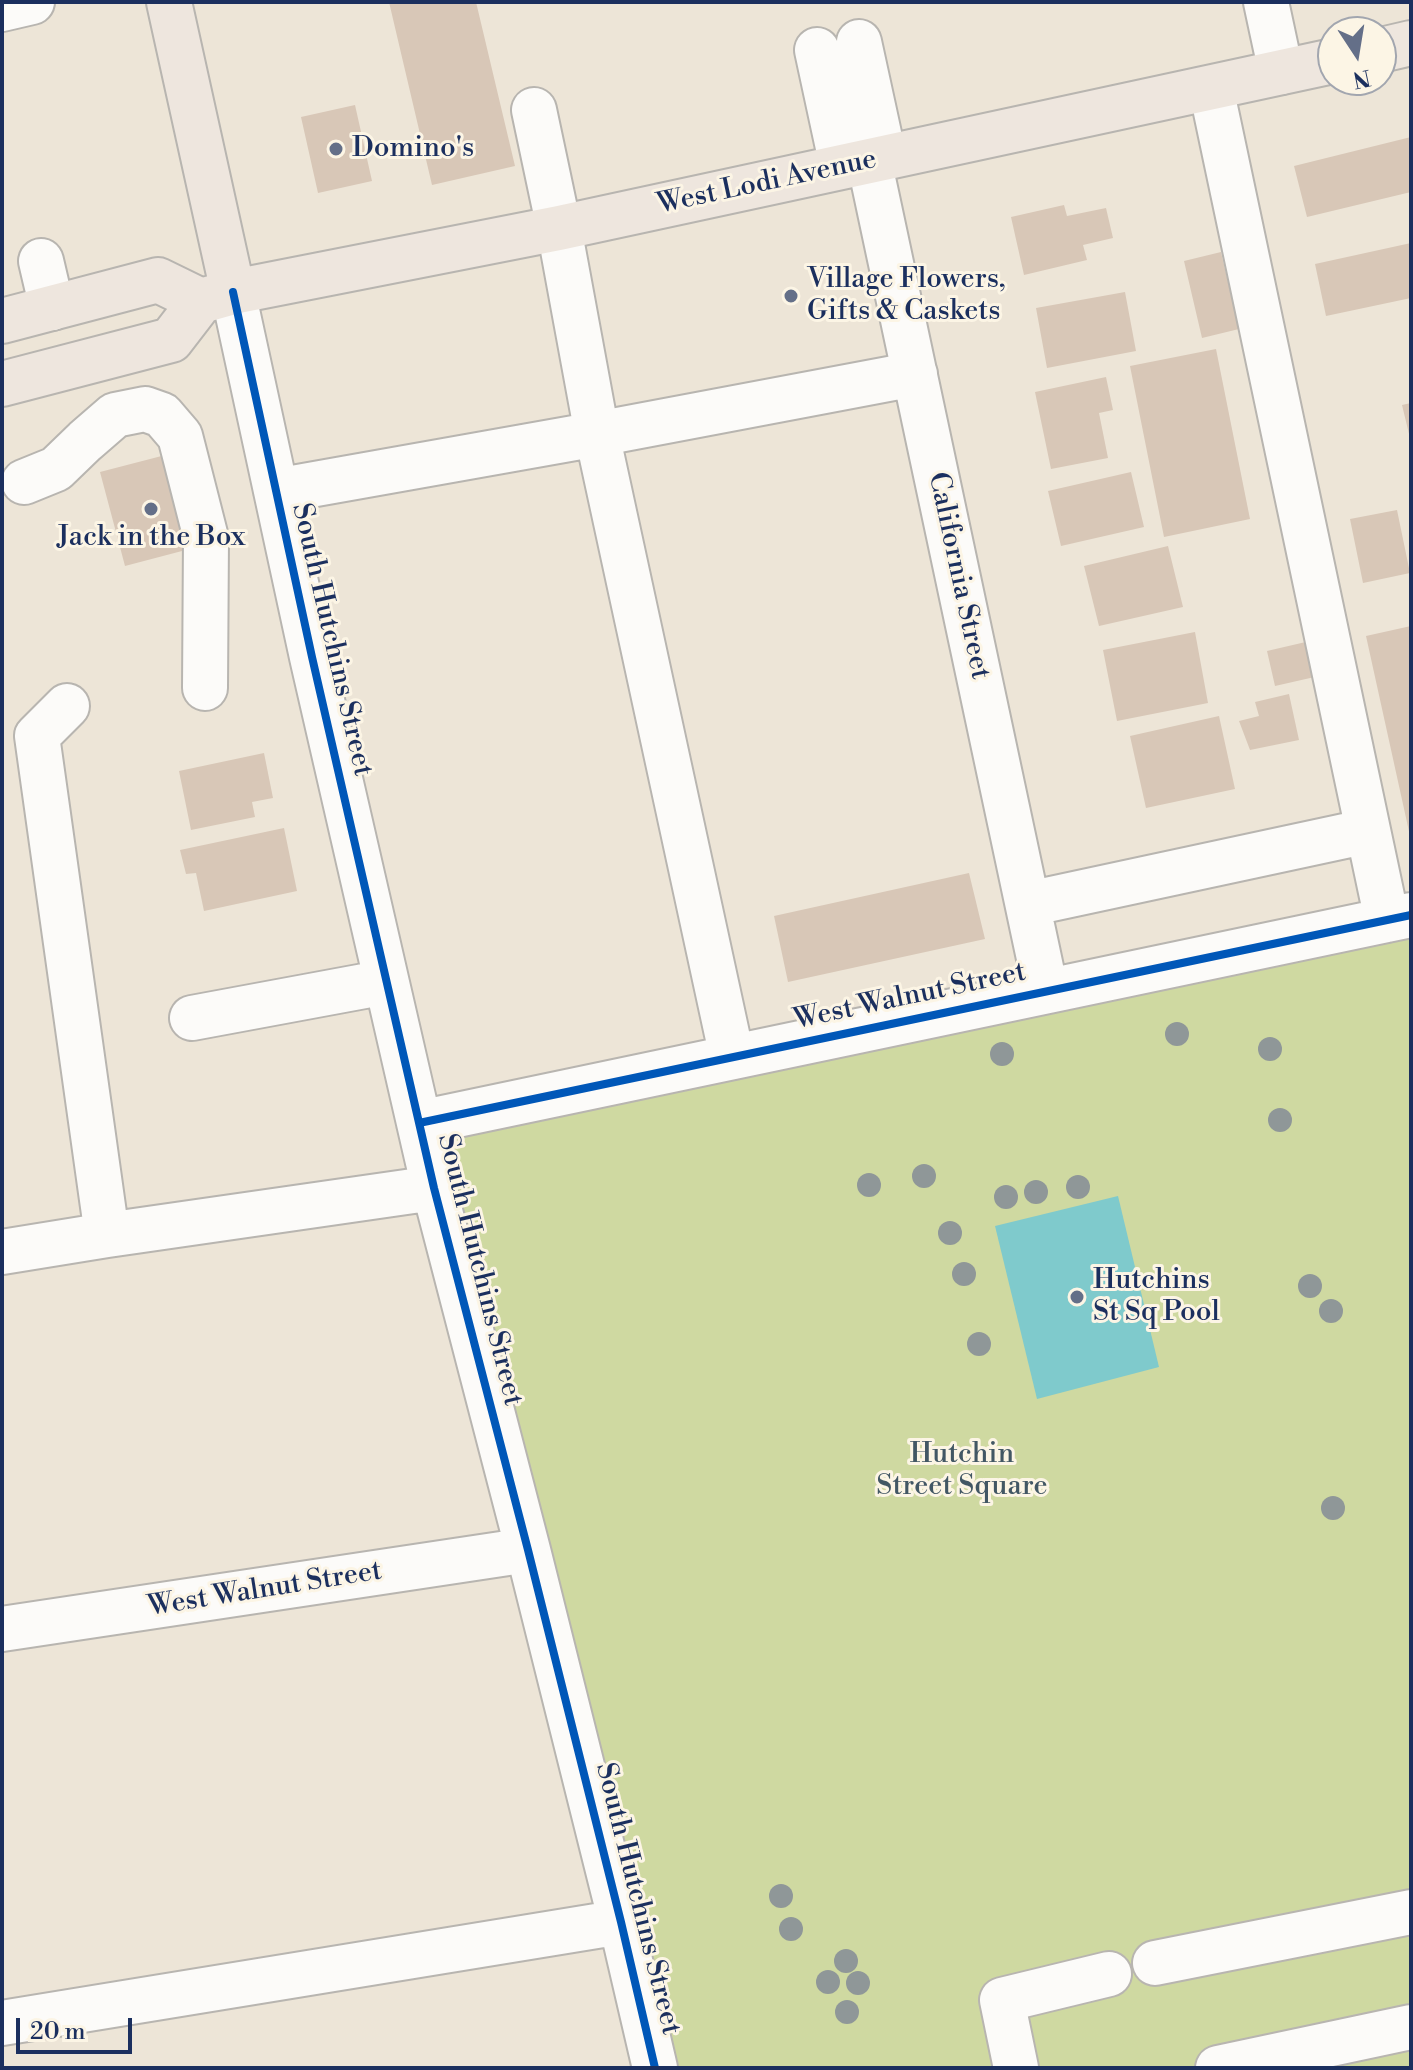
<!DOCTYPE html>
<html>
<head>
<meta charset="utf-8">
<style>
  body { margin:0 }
  #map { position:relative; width:1413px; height:2070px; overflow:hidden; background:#ede5d7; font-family:"Libre Bodoni",serif }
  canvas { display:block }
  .frame { position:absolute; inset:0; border:4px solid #1b2f5e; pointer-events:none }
  .north { position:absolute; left:1317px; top:16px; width:80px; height:80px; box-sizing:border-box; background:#fcf5e5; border:2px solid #a2a6af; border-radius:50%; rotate:168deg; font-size:22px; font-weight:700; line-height:32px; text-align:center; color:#1b2f5e }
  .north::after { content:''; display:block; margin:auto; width:28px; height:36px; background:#646f88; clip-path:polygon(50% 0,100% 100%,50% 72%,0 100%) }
  .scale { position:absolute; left:16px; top:2018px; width:116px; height:36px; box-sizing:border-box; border:4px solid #1b2f5e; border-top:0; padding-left:10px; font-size:24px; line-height:28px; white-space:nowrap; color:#1b2f5e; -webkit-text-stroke:6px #fcf5e5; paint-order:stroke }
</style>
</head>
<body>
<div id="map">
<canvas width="1413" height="2070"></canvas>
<div class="frame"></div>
<div class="north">N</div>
<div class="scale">20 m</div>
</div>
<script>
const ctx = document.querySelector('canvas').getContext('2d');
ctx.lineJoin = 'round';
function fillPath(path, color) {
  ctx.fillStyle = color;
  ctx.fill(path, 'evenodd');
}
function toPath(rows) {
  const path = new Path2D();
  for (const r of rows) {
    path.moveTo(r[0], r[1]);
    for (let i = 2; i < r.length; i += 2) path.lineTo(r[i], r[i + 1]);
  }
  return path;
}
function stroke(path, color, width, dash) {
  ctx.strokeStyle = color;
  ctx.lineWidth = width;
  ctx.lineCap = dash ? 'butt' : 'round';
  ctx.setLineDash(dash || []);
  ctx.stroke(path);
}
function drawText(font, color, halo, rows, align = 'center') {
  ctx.font = font + ' "Libre Bodoni",serif';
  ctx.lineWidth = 6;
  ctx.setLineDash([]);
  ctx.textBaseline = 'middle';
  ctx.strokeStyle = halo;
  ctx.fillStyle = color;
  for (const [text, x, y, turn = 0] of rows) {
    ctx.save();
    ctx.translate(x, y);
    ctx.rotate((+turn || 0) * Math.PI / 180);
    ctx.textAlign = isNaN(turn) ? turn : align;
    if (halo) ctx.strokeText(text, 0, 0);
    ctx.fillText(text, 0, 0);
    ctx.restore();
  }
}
const green = toPath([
  [1411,916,1411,2068,642,2068,419,1123]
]);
const water = toPath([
  [1118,1196,1159,1367,1037,1399,995,1226]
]);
const building = toPath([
  [389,2,476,2,515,166,432,185],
  [355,105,372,181,318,193,301,117],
  [1411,137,1411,192,1307,217,1294,166],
  [1064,205,1067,216,1106,208,1113,238,1083,245,1087,260,1024,275,1011,217],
  [1411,243,1411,298,1326,316,1315,264],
  [1221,252,1239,329,1202,338,1184,261],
  [1125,292,1136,351,1047,368,1036,308],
  [1216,349,1250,519,1164,537,1130,366],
  [1106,377,1113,410,1099,413,1108,458,1051,469,1035,392],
  [1411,403,1411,438,1410,438,1402,405],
  [177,452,201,546,125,566,100,472],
  [1131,472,1144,527,1061,546,1048,491],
  [1397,510,1410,573,1363,583,1350,519],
  [1168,546,1183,607,1099,626,1084,566],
  [1411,626,1411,835,1410,836,1366,636],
  [1195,632,1208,703,1117,721,1103,650],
  [1310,641,1319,676,1275,686,1267,651],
  [1289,694,1299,740,1250,750,1239,721,1259,716,1255,702],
  [1219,716,1235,789,1146,808,1130,736],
  [264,753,273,798,252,802,255,817,191,830,179,771],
  [284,828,297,891,204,911,196,873,186,874,180,850],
  [969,873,985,939,788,982,774,916]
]);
const minor = toPath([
  [1266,2,1281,72],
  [2,9,32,2],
  [859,42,884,157],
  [817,50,842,166],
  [1211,88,1387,920],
  [534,110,559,228,597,434,732,1057],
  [869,160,1046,991],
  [41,261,52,308],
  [233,292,312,657,434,1188,528,1550,621,1922,655,2068],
  [24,482,56,469,85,441,115,415,145,409,162,415,180,436,206,538,205,688],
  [276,491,597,434,915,374],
  [67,706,37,736,107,1235],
  [1028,904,1368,831],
  [192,1018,386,982],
  [419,1123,1411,915],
  [2,1252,107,1235,434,1188],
  [2,1629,528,1550],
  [1155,1963,1411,1912],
  [2,2023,621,1922],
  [1016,2068,1002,2000,1109,1974],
  [1218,2068,1411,2027]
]);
const major = toPath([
  [169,2,233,292],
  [1381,50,1411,43],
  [2,321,158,280,201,301],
  [2,384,171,340,201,301,233,292,559,228,1333,61]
]);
const cycleway = toPath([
  [233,292,312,657,434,1188,528,1550,621,1922,655,2068],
  [419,1123,1411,915]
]);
const trees = [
  [1177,1034],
  [1270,1049],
  [1002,1054],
  [1280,1120],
  [924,1176],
  [869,1185],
  [1078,1187],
  [1036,1192],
  [1006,1197],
  [950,1233],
  [964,1274],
  [1310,1286],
  [1331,1311],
  [979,1344],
  [1333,1508],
  [781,1896],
  [791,1929],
  [846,1961],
  [828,1982],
  [858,1983],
  [847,2012]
];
const markers = [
  [336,149,8,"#646f88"],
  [791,296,8,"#646f88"],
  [151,509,8,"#646f88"],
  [1077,1297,8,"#646f88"]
];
const poiNames = [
  ["Domino's",352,149],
  ["Village Flowers,",807,280],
  ["Gifts & Caskets",807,312],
  ["Jack in the Box",151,538,"center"],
  ["Hutchins",1093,1281],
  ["St Sq Pool",1093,1313]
];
const streetNames = [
  ["West Lodi Avenue",767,183,-12],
  ["California Street",958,576,78],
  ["South Hutchins Street",331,640,77],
  ["West Walnut Street",910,997,-12],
  ["South Hutchins Street",479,1270,76],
  ["West Walnut Street",265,1590,-9],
  ["South Hutchins Street",637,1899,76]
];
const parkNames = [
  ["Hutchin",962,1455],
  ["Street Square",962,1487]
];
fillPath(green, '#cfd9a1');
fillPath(water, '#7fcacc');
fillPath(building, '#d8c7b7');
stroke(minor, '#b8b5b0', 48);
stroke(major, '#b8b5b0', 48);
stroke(minor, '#fcfbf9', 44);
stroke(major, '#eee6de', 44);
stroke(cycleway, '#0057b8', 8);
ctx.fillStyle = '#8f9798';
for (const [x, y] of trees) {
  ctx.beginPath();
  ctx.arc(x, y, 12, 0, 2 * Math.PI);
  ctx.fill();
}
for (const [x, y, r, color] of markers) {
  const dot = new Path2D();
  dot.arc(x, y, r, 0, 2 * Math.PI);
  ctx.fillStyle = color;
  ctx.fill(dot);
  stroke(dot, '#fcf5e5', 3);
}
drawText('28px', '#1b2f5e', '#fcf5e5', poiNames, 'left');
drawText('28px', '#1b2f5e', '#fcf5e5', streetNames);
drawText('28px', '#425764', '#fcf5e5', parkNames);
</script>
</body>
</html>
